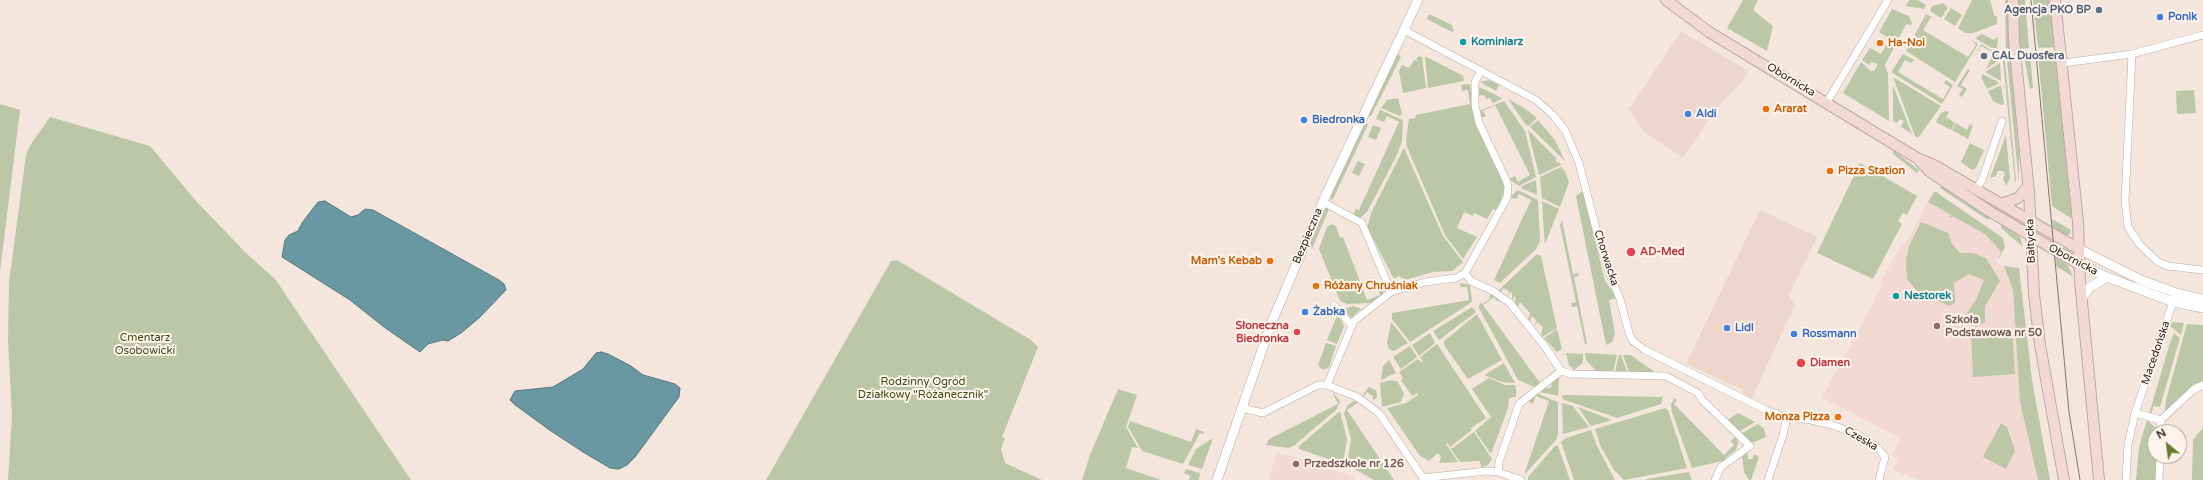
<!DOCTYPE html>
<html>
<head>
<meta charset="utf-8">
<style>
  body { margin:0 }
  #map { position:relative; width:2203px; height:480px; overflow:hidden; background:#f4e6dc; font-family:"Varela Round",sans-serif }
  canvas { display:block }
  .north { position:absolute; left:2147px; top:424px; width:40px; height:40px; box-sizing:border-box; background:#fff4ec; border:1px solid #aba39c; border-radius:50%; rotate:331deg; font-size:11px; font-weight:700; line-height:16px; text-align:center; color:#2e2925 }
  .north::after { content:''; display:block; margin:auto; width:14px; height:18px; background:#687c2c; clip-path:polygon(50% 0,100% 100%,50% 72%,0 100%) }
</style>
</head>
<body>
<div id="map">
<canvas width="2203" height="480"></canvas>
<div class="north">N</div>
</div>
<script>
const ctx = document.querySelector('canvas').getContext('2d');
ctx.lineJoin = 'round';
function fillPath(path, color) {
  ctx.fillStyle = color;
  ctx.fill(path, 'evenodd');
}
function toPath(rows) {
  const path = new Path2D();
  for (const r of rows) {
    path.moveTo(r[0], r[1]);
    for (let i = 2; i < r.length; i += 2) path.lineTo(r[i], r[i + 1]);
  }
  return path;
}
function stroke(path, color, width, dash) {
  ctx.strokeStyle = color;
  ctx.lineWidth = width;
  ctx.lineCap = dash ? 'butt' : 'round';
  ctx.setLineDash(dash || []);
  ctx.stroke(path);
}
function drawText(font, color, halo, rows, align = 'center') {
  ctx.font = font + ' "Varela Round",sans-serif';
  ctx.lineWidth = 4;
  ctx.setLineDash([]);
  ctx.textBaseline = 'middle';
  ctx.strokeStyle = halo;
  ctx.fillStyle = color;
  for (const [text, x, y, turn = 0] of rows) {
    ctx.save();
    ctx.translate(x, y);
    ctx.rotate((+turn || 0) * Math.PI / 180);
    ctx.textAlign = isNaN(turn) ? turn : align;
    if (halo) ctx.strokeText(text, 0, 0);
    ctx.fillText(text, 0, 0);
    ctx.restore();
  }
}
const commercial = toPath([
  [1681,31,1748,71,1743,81,1720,104,1683,158,1642,130,1629,109],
  [1760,210,1817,237,1789,295,1795,305,1752,398,1743,393,1744,390,1686,364]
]);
const education = toPath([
  [1928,202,1951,215,1950,217,1953,216,1984,234,2001,252,1996,261,2004,266,2013,290,2020,402,2038,480,1920,480,1893,470,1898,459,1892,456,1900,438,1822,397,1877,296,1876,295,1882,286,1879,284,1902,243,1905,244],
  [1277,454,1295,457,1354,477,1353,480,1268,480]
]);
const green = toPath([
  [1743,0,1758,0,1753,10,1773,26,1767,51,1727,28],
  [1909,0,1918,0,1926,5,1924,9,1906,6],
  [1972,0,1990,0,1994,15,1997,17,1997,24,1973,33,1965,33,1958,28],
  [2005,0,2008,0,2010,49,2006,48],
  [2017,0,2025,0,2029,48,2018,49],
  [2033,0,2049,0,2057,47,2038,48],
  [1943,3,1948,8,1941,18,1930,11,1932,6],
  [1951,8,1962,15,1955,26,1944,19],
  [1892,9,1909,16,1912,23,1911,25,1906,24,1885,65,1888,74,1889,121,1843,93,1861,62,1871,71,1874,71,1878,64,1871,62,1869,65,1862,60,1870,48,1881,54,1890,39,1879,32],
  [1429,14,1452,25,1454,33,1427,19],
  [1926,14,1938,20,1931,17,1923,30,1968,57,1976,45,1971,40,1978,44,1955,82,1906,51],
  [1982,34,1994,40,1998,36,1997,48,1992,48,1975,38],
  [1981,44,1996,53,1999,57,1998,61,1986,69,1994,53,1981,46,1974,58],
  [2057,53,2065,142,2072,219,2052,206,2038,54],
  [1398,54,1401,57,1371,116,1368,116,1375,96],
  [1903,54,1914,60,1911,63,1905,60,1898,72,1943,99,1950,87,1944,83,1946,80,1953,85,1942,104,1893,73,1892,71],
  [2030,54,2033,88,2030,89,2024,56],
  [1419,56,1422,57,1426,88,1403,93,1399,71,1402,65,1409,68,1414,60,1420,62,1416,59],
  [1425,56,1463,76,1464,81,1428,88],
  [2010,57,2019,154,2019,185,2007,60],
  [2005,60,2016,181,2015,182,2003,61],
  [2000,63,2001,81,1985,72],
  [1968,69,1970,70,1961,85,1967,89,1962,97,1959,95,1963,89,1957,86],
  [1983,74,1998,82,1998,84,1987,89,1981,77],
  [1893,77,1941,106,1918,138,1915,136],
  [1489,80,1499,85,1496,91,1480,82],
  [1470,84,1473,105,1504,183,1504,190,1498,211,1493,209,1487,219,1474,213,1473,216,1464,212,1457,228,1477,237,1463,259,1445,235,1407,147,1406,140,1409,119,1415,118,1416,115,1470,104,1468,90,1462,91,1461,85],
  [1477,86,1502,98,1502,99,1493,103,1490,98,1486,99,1484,95,1477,96],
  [1999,86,2001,86,2004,104,2001,105,1993,101,1988,91],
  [1893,87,1894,88,1912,134,1901,127,1904,121,1900,119,1897,123,1893,121],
  [2194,90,2196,113,2177,114,2176,91],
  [1398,98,1402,113,1400,116,1381,108,1387,100],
  [1508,99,1524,108,1537,118,1529,126,1526,125],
  [1504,101,1525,131,1536,177,1519,186,1509,179,1515,176,1518,182,1530,175,1495,105,1483,111,1486,116,1481,118,1479,111],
  [0,104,20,110,0,271],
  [1380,110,1403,120,1402,141,1397,155,1367,212,1359,219,1353,215,1356,209,1359,210,1399,122,1387,116,1384,122,1376,119],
  [1946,111,1949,112,1946,117,1955,123,1951,130,1936,122,1941,113],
  [50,117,150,146,196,201,246,253,275,279,411,480,8,480,12,416,8,340,9,282,26,155,31,144],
  [1538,120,1555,140,1565,161,1530,127],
  [1365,121,1368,125,1332,201,1330,197],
  [1956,123,1967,130,1970,124,1973,126,1968,139,1952,130],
  [1373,125,1381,128,1376,140,1368,137],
  [1528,130,1557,159,1555,160,1558,163,1560,162,1561,165,1539,175],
  [2006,135,2010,178,2006,186,2003,179,2005,174,2003,171,1998,171,1996,176,1990,178],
  [1970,143,1984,150,1976,168,1972,170,1961,162],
  [1404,148,1443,236,1463,262,1452,271,1433,272,1405,280,1399,276,1394,279,1367,227,1372,211],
  [1893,150,1919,170,1917,173,1893,154],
  [1358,161,1365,164,1359,176,1352,173],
  [1860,163,1917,196,1907,215,1903,213,1898,221,1902,224,1873,279,1817,253],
  [1561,167,1565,171,1569,182,1560,207,1542,198,1540,177],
  [1536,180,1537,195,1521,188,1522,186],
  [1942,185,1990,217,1988,220,1940,188],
  [1518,190,1538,200,1540,241,1536,249,1500,283,1494,280,1531,200,1519,194,1516,199,1510,197],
  [1583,191,1605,281,1617,298,1609,300,1615,334,1612,342,1606,345,1576,196],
  [1934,192,1936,192,2003,238,2005,247,1997,262,2001,252,1985,234,1954,217,1950,217,1951,215,1928,202],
  [1542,201,1559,209,1545,244,1544,234],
  [1328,207,1329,209,1312,249,1310,245,1312,238,1324,209],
  [2052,219,2071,230,2070,234,2065,236,2053,229],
  [1562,220,1573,274,1578,273,1579,276,1574,277,1587,344,1585,344,1577,306,1572,307,1571,303,1576,302,1560,225],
  [1921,222,1948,233,1952,244,1960,253,1973,253,1986,258,2000,281,1985,306,1985,322,1975,327,1967,313,1976,300,1984,280,1969,274,1954,283,1955,302,1950,306,1919,293,1907,279,1906,260,1909,246],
  [1332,224,1336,226,1340,238,1343,237,1367,300,1380,295,1378,289,1381,288,1384,293,1379,298,1371,303,1347,304,1340,301,1319,249,1327,227],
  [2000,224,2020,237,2023,247,2002,229],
  [1537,254,1541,256,1557,328,1542,337,1541,334,1543,327,1537,322,1535,328,1536,320,1532,316,1529,322,1528,320,1530,313,1520,302,1517,308,1514,304,1516,298,1514,296,1512,302,1512,293,1510,292,1508,298,1509,291,1503,288,1501,293,1498,291],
  [2055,257,2068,265,2073,277,2056,266],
  [897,260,1031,340,1038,347,1002,437,1005,438,1001,449,1005,463,1042,480,766,480,891,261],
  [2004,266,2019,268,2032,380,2050,480,2038,480,2020,402,2013,290],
  [1460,283,1470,285,1472,301,1469,304,1410,342,1392,319,1392,313,1469,300,1467,287,1461,287],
  [1492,294,1501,300,1497,301,1494,297,1483,305,1540,383,1535,387,1518,380,1479,308,1480,302,1482,304,1490,299,1489,296],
  [1354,306,1361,309,1351,318,1344,309],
  [1472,307,1476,312,1439,340,1433,331],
  [1477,314,1502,360,1468,379,1444,345,1444,341],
  [1337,316,1342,321,1344,327,1337,344,1327,340],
  [1391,322,1408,343,1394,351,1389,349,1387,343],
  [2172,322,2184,323,2181,335,2170,326],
  [2187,324,2203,325,2203,382,2194,384,2165,413,2166,400],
  [1557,329,1562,349,1557,352,1544,338],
  [2012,329,2015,374,1973,377,1971,331],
  [1430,333,1435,343,1419,356,1412,345],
  [2174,333,2180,338,2160,407,2154,406,2151,414,2149,414,2169,346],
  [1326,343,1336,346,1329,367,1323,370,1318,365],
  [1437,344,1486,418,1471,428,1472,430,1450,447,1448,443,1446,444,1458,462,1439,463,1441,457,1438,453,1429,461,1420,456,1387,408,1406,403,1418,395,1417,393,1412,396,1401,380,1403,378,1399,372,1418,359,1421,362,1423,361,1420,357],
  [1410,346,1417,357,1401,369,1393,357],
  [1566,353,1583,354,1583,363,1574,370,1569,365],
  [1585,353,1617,355,1613,372,1596,371,1586,360],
  [1619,355,1621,355,1627,372,1615,372],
  [1623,355,1631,355,1656,373,1629,372],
  [1389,360,1396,373,1381,380,1383,366],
  [1504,363,1515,383,1502,382,1484,375],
  [1559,377,1558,396,1541,392,1546,386,1548,389,1552,386,1550,383],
  [1489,378,1505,385,1515,385,1516,388,1516,397,1509,398,1508,408,1491,454,1475,431,1491,417,1472,389],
  [1392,380,1398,382,1404,394,1401,402,1382,407,1380,383],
  [1369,387,1376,390,1377,398,1373,400,1373,396,1367,392,1363,397,1362,396],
  [1118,389,1137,395,1126,427,1138,448,1132,447,1126,468,1161,480,1082,480,1090,455],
  [1332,391,1340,401,1337,409,1295,445,1289,448,1266,445,1269,439,1338,404],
  [1536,393,1558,402,1558,434,1556,440,1524,475,1549,401,1536,396,1533,404,1529,401],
  [1562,395,1660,397,1663,396,1661,404,1617,418,1568,401,1563,399],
  [1675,398,1677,400,1674,404,1724,455,1734,445,1731,441,1735,437,1737,439,1738,444,1736,450,1725,458,1726,460,1692,468,1672,412,1671,404],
  [1354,401,1359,402,1347,410,1394,480,1374,480,1347,465,1351,439,1344,413,1347,406],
  [1562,403,1573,406,1589,427,1563,434],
  [1578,407,1612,420,1591,426],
  [1665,408,1668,410,1687,468,1624,480,1614,470,1600,445,1595,429],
  [1340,411,1347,439,1343,464,1299,449,1299,446],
  [1738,413,1755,422,1740,431,1727,420],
  [2147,420,2156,428,2156,480,2136,480,2139,447],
  [1130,421,1191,442,1196,429,1204,432,1204,434,1200,433,1183,464,1142,451,1128,427],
  [2001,423,2007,427,2015,451,2006,469,1983,457],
  [1758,424,1764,429,1766,437,1752,443,1742,433],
  [2203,427,2203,480,2192,480,2193,440],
  [1591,430,1597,446,1615,480,1574,480,1561,442,1566,438],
  [1474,432,1492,459,1487,466,1481,467,1480,461,1460,462,1451,449],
  [1213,438,1202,469,1188,465,1196,449],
  [1556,445,1558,446,1570,480,1528,480,1528,477],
  [1748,453,1748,459,1752,459,1754,454,1759,457,1751,480,1749,480,1744,472,1742,456],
  [1186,469,1200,473,1199,480,1189,480,1190,476,1184,473],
  [1689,472,1692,480,1647,480,1647,479]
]);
const water = toPath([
  [325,201,351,217,358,215,365,209,373,210,499,280,504,284,506,290,479,318,461,333,448,341,442,340,428,344,420,352,384,327,350,300,282,257,285,240,289,235,298,231,302,223,318,202,325,201],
  [601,352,608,354,631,366,643,375,675,384,680,388,679,397,635,457,627,465,619,469,610,468,583,452,548,429,514,404,510,400,515,391,553,387,583,369,596,353,601,352]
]);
const minor = toPath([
  [1404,30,1536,100,1553,115,1565,130,1579,163,1599,240,1610,275,1620,299,1629,333,1633,341,1645,350,1768,411,1787,417,1811,420,1832,425,1857,434,1878,448,1885,457,1879,480],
  [2132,54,2125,201,2128,227,2140,245,2158,262,2168,266,2203,270],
  [2063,63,2132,54,2203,35],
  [1481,70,1475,82,1475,105,1479,123,1506,180,1508,186,1507,198,1465,273,1471,281,1493,291,1510,303,1546,348,1561,371],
  [1827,102,1888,0],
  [1976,190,1982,180,2002,121],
  [1323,202,1362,223,1391,292,1354,321,1327,385,1357,397,1379,413,1423,478,1487,471,1498,472,1521,480],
  [1391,292,1425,282,1456,278,1465,273],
  [1334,305,1352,326],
  [1242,408,1263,413,1318,385,1327,385],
  [2135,413,2161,420,2160,432],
  [2161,420,2193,390,2203,385],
  [1498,472,1499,462,1519,404,1561,371,1572,374,1666,376,1698,393,1702,400,1750,446,1721,467,1715,480],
  [1768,480,1783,435,1787,417],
  [2126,480,2128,445,2135,413,2176,293],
  [2159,480,2160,456]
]);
const tertiary = toPath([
  [2079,249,2141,280,2176,293,2203,299],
  [2079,264,2107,277,2173,302,2203,308],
  [2082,298,2090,287,2107,277],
  [1217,480,1271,324,1324,199,1418,0]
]);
const secondary = toPath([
  [1666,0,1709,32,1917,158,1934,165,2079,249],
  [2013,0,2014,41,2029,192,2034,294,2040,345,2064,480],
  [2055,0,2078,222,2080,281,2099,480],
  [1919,160,1929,171,1989,211,2079,264],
  [2001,204,2018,198,2028,186]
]);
const tram = toPath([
  [2031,0,2069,412,2080,480]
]);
const markers = [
  [2099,10,4,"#5c6f8a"],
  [2160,17,4,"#3f7fe0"],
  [1463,42,4,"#0f9aa8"],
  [1880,43,4,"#e8710a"],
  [1984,56,4,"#5c6f8a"],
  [1766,109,4,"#e8710a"],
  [1688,114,4,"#3f7fe0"],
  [1304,120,4,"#3f7fe0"],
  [1830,171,4,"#e8710a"],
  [1631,252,5,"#e0444e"],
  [1270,261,4,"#e8710a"],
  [1316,286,4,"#e8710a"],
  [1896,296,4,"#0f9aa8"],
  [1305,312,4,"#3f7fe0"],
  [1937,326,4,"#8d6e63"],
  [1727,328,4,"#3f7fe0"],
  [1297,332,4,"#e0444e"],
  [1794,334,4,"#3f7fe0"],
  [1801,363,5,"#e0444e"],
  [1838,417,4,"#e8710a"],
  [1296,464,4,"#8d6e63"]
];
const serviceNames = [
  ["Agencja PKO BP",2091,10],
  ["CAL Duosfera",1992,56,"left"]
];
const shopNames = [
  ["Ponik",2168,17],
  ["Aldi",1696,114],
  ["Biedronka",1312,120],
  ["Żabka",1313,312],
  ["Lidl",1735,328],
  ["Rossmann",1802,334]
];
const cultureNames = [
  ["Kominiarz",1471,42],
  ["Nestorek",1904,296]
];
const foodNames = [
  ["Ha-Noi",1888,43],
  ["Ararat",1774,109],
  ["Pizza Station",1838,171],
  ["Mam's Kebab",1262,261,"right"],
  ["Różany Chruśniak",1324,286],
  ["Monza Pizza",1830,417,"right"]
];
const streetNames = [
  ["Obornicka",1791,80,31],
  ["Bezpieczna",1308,236,-67],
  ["Bałtycka",2031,241,-92],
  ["Chorwacka",1606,258,72],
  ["Obornicka",2073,260,28],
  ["Macedońska",2156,353,-71],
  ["Czeska",1861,439,30]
];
const healthNames = [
  ["AD-Med",1640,252],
  ["Słoneczna",1289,326,"right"],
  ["Biedronka",1289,339,"right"],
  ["Diamen",1810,363]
];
const educationNames = [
  ["Szkoła",1945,320],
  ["Podstawowa nr 50",1945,333],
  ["Przedszkole nr 126",1304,464]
];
const parkNames = [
  ["Cmentarz",145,338],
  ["Osobowicki",145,351],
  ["Rodzinny Ogród",923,382],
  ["Działkowy \"Różanecznik\"",923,395]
];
fillPath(commercial, '#edd6cc');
fillPath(education, '#f2d9d1');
fillPath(green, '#bbc7a6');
fillPath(water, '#6998a2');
stroke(water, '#57777c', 1);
stroke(minor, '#b9aca3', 8);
stroke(tertiary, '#b9aca3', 10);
stroke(secondary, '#b9aca3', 12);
stroke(minor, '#fff', 7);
stroke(tertiary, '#fff', 9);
stroke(secondary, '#f3d9d3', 10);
stroke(tram, '#817872', 1);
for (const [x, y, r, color] of markers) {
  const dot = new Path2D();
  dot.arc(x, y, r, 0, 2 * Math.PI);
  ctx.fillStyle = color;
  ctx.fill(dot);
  stroke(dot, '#fff4ec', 1.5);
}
drawText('bold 11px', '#4e5e75', '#fff4ec', serviceNames, 'right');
drawText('bold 11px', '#366cbe', '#fff4ec', shopNames, 'left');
drawText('bold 11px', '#0d838f', '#fff4ec', cultureNames, 'left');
drawText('bold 11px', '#c56008', '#fff4ec', foodNames, 'left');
drawText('11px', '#2e2925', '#fff4ec', streetNames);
drawText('bold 11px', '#be3a42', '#fff4ec', healthNames, 'left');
drawText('bold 11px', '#785e54', '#fff4ec', educationNames, 'left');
drawText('11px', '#3c4d14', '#fff4ec', parkNames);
</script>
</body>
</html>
